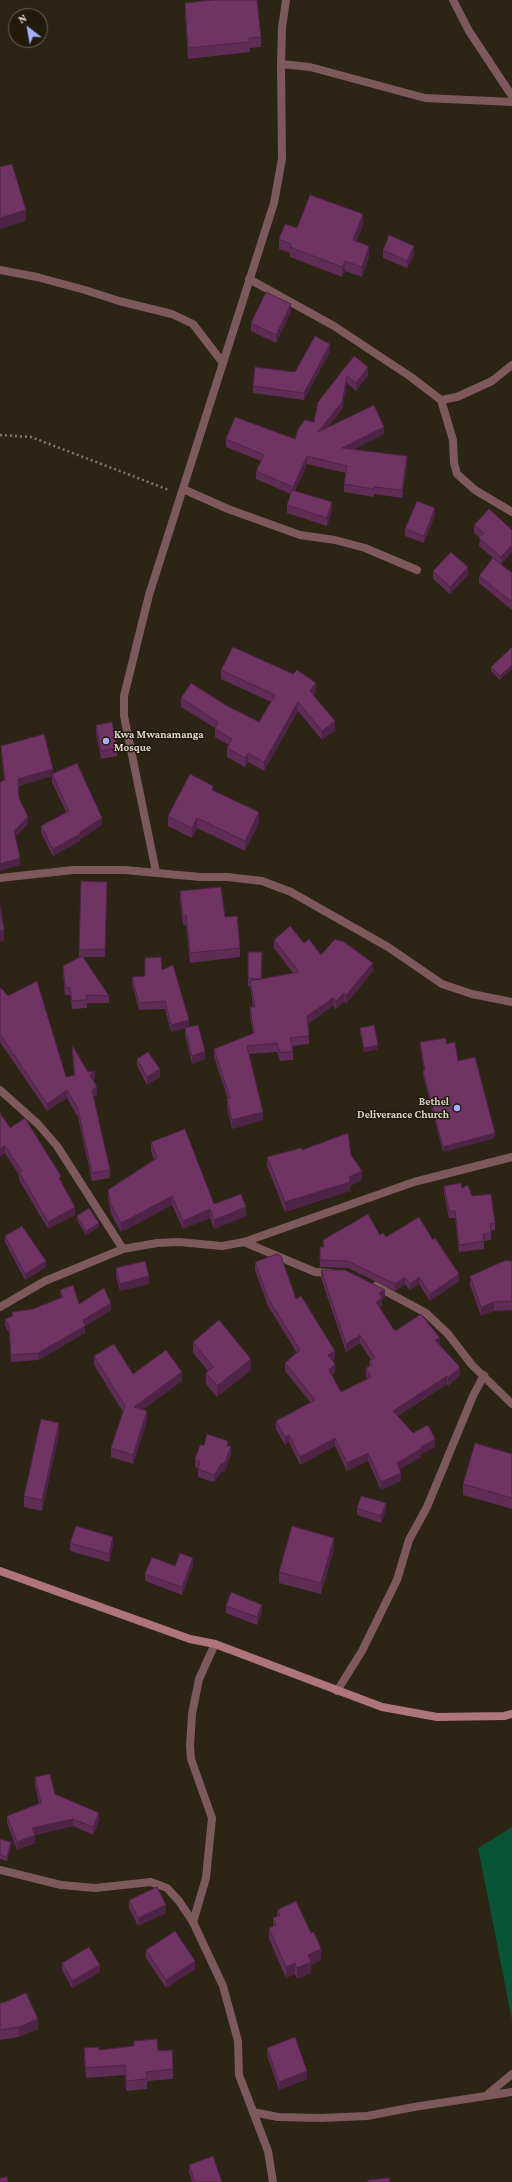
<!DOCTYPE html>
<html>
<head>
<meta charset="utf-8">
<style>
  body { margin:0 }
  #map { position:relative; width:512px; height:2182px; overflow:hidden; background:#2c2414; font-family:"Crimson Pro",serif }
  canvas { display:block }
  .north { position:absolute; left:8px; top:8px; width:40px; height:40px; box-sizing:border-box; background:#221b0a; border:1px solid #6b6556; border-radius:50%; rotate:329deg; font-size:11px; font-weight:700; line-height:16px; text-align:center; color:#d8d3c8 }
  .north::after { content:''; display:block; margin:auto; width:14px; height:18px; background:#a5b1fc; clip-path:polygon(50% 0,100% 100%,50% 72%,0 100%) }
</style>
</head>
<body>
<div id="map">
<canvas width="512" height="2182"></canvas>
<div class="north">N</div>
</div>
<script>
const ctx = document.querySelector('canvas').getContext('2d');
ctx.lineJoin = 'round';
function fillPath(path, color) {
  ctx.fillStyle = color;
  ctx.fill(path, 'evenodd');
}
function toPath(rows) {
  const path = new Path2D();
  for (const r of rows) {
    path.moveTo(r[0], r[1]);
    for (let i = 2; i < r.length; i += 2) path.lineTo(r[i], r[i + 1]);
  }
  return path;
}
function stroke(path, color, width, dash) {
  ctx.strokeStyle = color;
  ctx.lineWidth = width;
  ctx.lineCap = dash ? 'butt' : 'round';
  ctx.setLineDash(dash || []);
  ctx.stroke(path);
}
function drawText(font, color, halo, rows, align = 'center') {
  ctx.font = font + ' "Crimson Pro",serif';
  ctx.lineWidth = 3;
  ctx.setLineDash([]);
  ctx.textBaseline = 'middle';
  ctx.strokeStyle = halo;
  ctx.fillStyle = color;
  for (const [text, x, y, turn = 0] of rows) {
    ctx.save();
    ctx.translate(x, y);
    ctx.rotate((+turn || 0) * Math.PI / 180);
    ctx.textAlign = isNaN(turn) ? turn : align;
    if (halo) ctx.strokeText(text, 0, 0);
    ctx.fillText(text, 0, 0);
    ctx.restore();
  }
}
const green = toPath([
  [512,1827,512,2020,478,1848]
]);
const path = toPath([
  [0,435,31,437,169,490]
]);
const street = toPath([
  [453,0,469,31,512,96],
  [281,64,310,67,425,98,512,102],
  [0,270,37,277,85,290,119,301,172,314,193,324,223,363],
  [249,279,334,326,411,377,441,400,453,440,454,463,457,474,475,490,512,512],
  [441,400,457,397,492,381,512,365],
  [183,489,228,509,300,535,335,540,365,548,417,570],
  [156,872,124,716,124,696,149,595,274,203,282,159,281,64,282,28,286,0],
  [0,878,73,870,125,870,200,877,227,877,262,881,291,892,388,947,442,984,472,994,512,1002],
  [0,1090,38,1124,57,1146,123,1249],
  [244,1242,315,1272,330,1273],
  [376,1286,426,1313,448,1334,472,1365,512,1404],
  [0,1307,45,1281,123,1249,157,1243,179,1242,222,1246,244,1242,414,1182,512,1157],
  [337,1691,362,1651,397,1580,409,1540,427,1507,473,1396,484,1375],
  [0,1870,61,1885,95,1888,151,1882,167,1888,179,1901,193,1922,223,1986,238,2041,239,2075,268,2151,273,2182],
  [193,1922,206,1878,212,1818,191,1759,190,1746,192,1714,199,1679,215,1644],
  [488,2094,512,2074],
  [253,2112,278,2117,321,2118,367,2116,414,2107,512,2092]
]);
const secondary = toPath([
  [0,1571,190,1639,215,1644,382,1707,437,1717,504,1716,512,1714]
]);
const wall = toPath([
  [185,3,261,37,261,47,250,48,250,52,188,59,185,13],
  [363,225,356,241,369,256,362,277,345,271,342,277,290,257,290,253,279,249,279,239,297,228],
  [383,250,414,254,407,268,383,258],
  [291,312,276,343,251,331,251,323],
  [330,351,304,400,253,393,253,386,295,372],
  [354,356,368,375,356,391,347,383,342,409,327,428,384,434,354,449,407,463,402,498,374,494,374,497,344,492,344,484,346,473,307,464,295,491,332,510,327,526,287,513,287,505,291,494,256,479,256,471,261,461,226,447,226,439,295,439,314,422],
  [435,515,424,543,405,536,405,529],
  [474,525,512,530,501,565,512,573,512,610,479,583,479,576,493,558,479,546,480,538,474,533],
  [433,571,468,575,450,594,433,579],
  [512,647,500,680,491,671,491,667],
  [221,670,316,692,313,695,335,730,322,740,298,711,264,771,248,762,245,767,227,757,227,748,229,745,215,737,215,728,181,707,181,698,227,706,259,722,271,702,221,679],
  [96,725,117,748,117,756,101,759,96,733],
  [1,746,53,774,102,825,80,839,80,841,53,856,41,833,41,826,66,812,52,782,52,776,19,786,19,798,28,824,15,837,20,865,4,780,1,753],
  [168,816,259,822,245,851,197,828,192,838,168,826],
  [107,882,105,957,83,957,109,996,109,1003,87,1003,87,1008,72,1009,70,995,65,995,63,974,63,966,79,957,79,950],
  [180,891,225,917,240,948,240,957,190,963,186,925,183,925,180,901],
  [274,940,304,943,321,955,373,971,346,1004,344,1001,336,1009,333,1006,308,1024,309,1036,309,1044,292,1046,293,1051,293,1060,280,1061,277,1052,249,1054,263,1120,232,1129,227,1107,228,1099,214,1057,214,1049,253,1034,250,1016,250,1007,253,1007,250,986,248,986,248,952,261,979,293,973,274,948],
  [162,970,189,1027,205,1059,192,1064,185,1035,185,1028,171,1032,165,1009,139,1010,132,984,132,977,145,976],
  [0,989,66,1077,74,1075,72,1052,72,1045,88,1072,95,1079,93,1080,97,1095,93,1097,110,1170,110,1178,92,1181,78,1117,67,1098,47,1111,0,1042],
  [360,1028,378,1049,364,1052,360,1032],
  [420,1042,446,1044,458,1061,495,1138,443,1152,423,1075,423,1071,424,1070,420,1047],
  [137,1059,160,1077,147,1085,137,1066],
  [0,1113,10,1128,61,1181,75,1215,48,1229,19,1180,19,1175,5,1153,0,1157],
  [151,1142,214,1204,246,1216,214,1229,210,1218,183,1229,172,1205,121,1232,111,1214,108,1199,108,1190,154,1160,151,1151],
  [302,1150,351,1155,362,1180,350,1186,350,1191,285,1212,267,1166,267,1157],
  [444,1186,462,1188,472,1196,495,1223,495,1230,491,1231,491,1240,484,1241,484,1249,459,1252,455,1218,449,1218,444,1194],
  [77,1216,99,1227,86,1235,77,1220],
  [380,1235,386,1237,433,1240,459,1281,430,1301,419,1284,410,1290,405,1284,395,1291,348,1268,320,1267,320,1247,323,1247,323,1240],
  [5,1236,46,1267,25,1280,5,1242],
  [512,1261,512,1310,494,1311,481,1316,470,1285,470,1276],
  [255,1262,296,1299,335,1359,332,1361,335,1372,332,1375,341,1392,368,1379,366,1376,366,1368,369,1366,369,1361,371,1360,360,1343,346,1352,321,1278,321,1270,385,1298,382,1300,382,1306,380,1307,394,1330,440,1345,460,1375,448,1386,447,1384,398,1416,413,1433,435,1447,421,1454,421,1457,399,1469,401,1481,381,1490,368,1461,347,1471,335,1446,300,1465,289,1442,285,1445,276,1429,276,1421,311,1403,285,1371,285,1363,297,1353,268,1306,255,1270],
  [116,1268,149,1284,120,1291,116,1276],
  [60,1290,79,1304,111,1310,85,1326,85,1333,38,1360,11,1362,9,1333,5,1326,5,1319,12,1316,12,1312,33,1309,61,1298],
  [193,1342,251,1370,217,1397,206,1384,206,1373,208,1371,193,1353],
  [94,1356,133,1374,182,1381,142,1410,147,1421,133,1464,111,1457,111,1448,123,1412,94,1365],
  [59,1434,42,1511,24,1507,24,1496],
  [204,1445,228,1446,231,1454,225,1471,221,1472,214,1482,198,1477,198,1469,195,1467,195,1459],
  [512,1454,512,1509,463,1495,463,1484],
  [357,1508,386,1510,381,1523,357,1515],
  [70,1543,113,1545,109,1562,70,1551],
  [334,1549,321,1594,279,1583,279,1572],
  [193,1565,182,1595,145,1581,145,1574],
  [226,1606,262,1612,257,1625,226,1613],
  [35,1777,55,1794,99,1821,93,1835,73,1826,35,1835,35,1843,17,1850,7,1823,7,1816,39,1803,35,1785],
  [0,1839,11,1846,7,1861,0,1859],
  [129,1900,166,1913,138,1926,129,1908],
  [277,1910,321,1960,311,1965,311,1973,297,1979,295,1974,286,1978,269,1939,269,1928,273,1927,273,1918,277,1916],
  [146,1950,195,1969,166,1988,146,1958],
  [62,1963,100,1972,72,1988,62,1970],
  [5,2002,38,2029,19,2037,0,2040,0,2003],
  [134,2041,158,2051,173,2069,173,2079,147,2081,147,2089,126,2091,125,2075,86,2078,84,2058,84,2048,99,2050,134,2046],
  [267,2048,307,2079,279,2090,267,2055],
  [189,2165,222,2182,192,2182,189,2172]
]);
const shadedWall = toPath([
  [26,210,26,221,0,229,0,218],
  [363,214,363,225,353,250,353,240],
  [369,246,369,256,362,277,362,267],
  [414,246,414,254,407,268,407,261],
  [345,261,345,271,342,277,342,267],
  [291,304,291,312,276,343,276,335],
  [330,344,330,351,304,400,304,393],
  [368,367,368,375,356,391,356,383],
  [347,376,347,383,342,409,318,440,318,432],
  [384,427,384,434,342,455,342,448],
  [307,456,307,464,293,495,293,487],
  [407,456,407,463,402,498,402,490],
  [332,502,332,510,327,526,327,518],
  [435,508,435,515,424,543,424,536],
  [512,545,512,552,501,565,501,557],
  [468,567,468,575,450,594,450,587],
  [512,665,512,669,500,680,500,676],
  [316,683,316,692,310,700,310,691],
  [298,702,298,711,264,771,264,762],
  [335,721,335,730,322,740,322,731],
  [248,753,248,762,245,767,245,758],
  [53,769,53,776,52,774,52,776,18,786,18,779],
  [259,812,259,822,245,851,245,841],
  [28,817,28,824,14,838,14,831],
  [102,818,102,825,80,839,80,841,53,856,53,849],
  [197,818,197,828,192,838,192,828],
  [20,858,20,865,0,871,0,864],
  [4,930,4,941,0,942,0,931],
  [373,963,373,971,346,1004,346,995],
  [344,993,344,1001,336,1009,336,1001],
  [333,998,333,1006,307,1024,307,1016],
  [189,1020,189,1027,171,1032,171,1025],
  [378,1045,378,1049,364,1052,364,1048],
  [205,1051,205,1059,192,1064,192,1056],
  [160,1069,160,1077,147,1085,147,1077],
  [95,1071,95,1079,90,1082,90,1075],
  [97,1087,97,1095,92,1098,92,1090],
  [67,1090,67,1098,47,1111,47,1104],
  [263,1112,263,1120,232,1129,232,1120],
  [495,1133,495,1138,443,1152,443,1147],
  [5,1146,5,1153,0,1157,0,1149],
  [362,1171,362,1180,350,1186,350,1191,285,1212,285,1202,349,1177],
  [172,1196,172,1205,121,1232,121,1223],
  [75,1207,75,1215,48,1229,48,1222],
  [246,1207,246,1216,214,1229,214,1220],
  [210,1209,210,1218,183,1229,183,1221],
  [99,1223,99,1227,86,1235,86,1231],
  [46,1261,46,1267,25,1280,25,1274],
  [459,1274,459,1281,430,1301,430,1294],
  [149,1276,149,1284,120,1291,120,1284],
  [405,1277,405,1284,395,1291,395,1284],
  [419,1277,419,1284,410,1290,410,1284],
  [385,1290,385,1298,382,1300,382,1306,376,1310,376,1302,379,1293],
  [494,1302,494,1311,481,1316,481,1307],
  [111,1303,111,1310,83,1327,83,1320],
  [85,1326,85,1333,38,1360,38,1353],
  [360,1335,360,1343,346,1352,346,1344],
  [440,1338,440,1346,435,1340],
  [335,1351,335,1359,328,1363,328,1355],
  [251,1359,251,1370,217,1397,217,1386],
  [335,1364,335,1372,329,1377,329,1370],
  [460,1367,460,1375,448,1386,448,1378],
  [182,1372,182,1381,134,1416,134,1407],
  [447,1376,447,1384,393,1419,393,1411],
  [147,1411,147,1421,133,1464,133,1455],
  [59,1423,59,1434,42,1511,42,1500],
  [289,1435,289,1442,285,1445,285,1437],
  [335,1438,335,1446,300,1465,300,1457],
  [435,1439,435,1447,421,1454,421,1457,397,1471,397,1463,421,1447],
  [231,1446,231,1454,225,1471,221,1472,214,1482,214,1475],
  [368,1453,368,1461,347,1471,347,1463],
  [401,1473,401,1481,381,1490,381,1482],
  [386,1503,386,1510,381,1523,381,1516],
  [113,1537,113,1545,109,1562,109,1554],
  [334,1538,334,1549,321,1594,321,1583],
  [193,1558,193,1565,182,1595,182,1587],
  [262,1605,262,1612,257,1625,257,1617],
  [99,1813,99,1821,93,1835,93,1827],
  [73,1819,73,1826,32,1836,32,1828],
  [35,1835,35,1843,17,1850,17,1842],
  [11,1842,11,1846,7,1861,7,1857],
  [166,1905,166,1913,138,1926,138,1918],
  [321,1949,321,1960,311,1965,311,1973,297,1979,297,1968,308,1955],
  [195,1961,195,1969,166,1988,166,1980],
  [295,1963,295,1974,286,1978,286,1967],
  [100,1965,100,1972,72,1988,72,1981],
  [38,2019,38,2029,19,2037,19,2027],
  [307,2071,307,2079,279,2090,279,2082]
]);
const building = toPath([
  [212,0,257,0,261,37,249,38,250,42,188,48,185,3,212,0],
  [12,164,26,210,0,218,0,167,12,164],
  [310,195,363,214,353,240,369,246,362,267,345,261,342,267,290,247,291,244,279,239,285,224,297,228,310,195],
  [389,235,414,246,407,261,383,250,389,235],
  [266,292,291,304,276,335,251,323,266,292],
  [315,336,330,344,304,393,253,386,255,367,295,372,315,336],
  [354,356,368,367,356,383,347,376,342,402,318,432,374,405,384,427,342,448,407,456,402,490,374,487,374,489,344,484,347,466,307,456,293,487,256,471,264,455,226,439,235,417,295,439,298,429,305,420,314,422,318,402,354,356],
  [292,490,332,502,327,518,287,505,292,490],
  [417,501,435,508,424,536,405,529,417,501],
  [489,509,512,530,512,545,501,557,479,538,484,533,474,525,489,509],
  [451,552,468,567,450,587,433,571,451,552],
  [493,558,512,573,512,602,479,576,493,558],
  [233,647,293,674,297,670,316,683,310,691,335,721,322,731,298,702,264,762,248,753,245,758,227,748,232,739,215,729,218,722,181,698,191,683,227,706,259,722,275,695,221,670,233,647],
  [512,647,512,665,500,676,491,667,512,647],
  [112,722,117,748,101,751,96,725,112,722],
  [44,734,53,769,18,779,19,798,28,817,14,831,20,858,0,864,0,782,5,780,1,746,44,734],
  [77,763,102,818,80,832,80,834,53,849,41,826,69,811,52,774,77,763],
  [190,774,213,786,212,790,259,812,245,841,197,818,192,828,168,816,190,774],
  [81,881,107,882,105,949,79,950,81,881],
  [221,887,225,917,237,916,240,948,190,953,186,915,183,916,180,891,221,887],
  [0,906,4,930,0,931,0,906],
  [290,926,304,943,309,939,321,955,335,939,344,942,373,963,346,995,344,993,336,1001,333,998,307,1016,309,1036,290,1038,293,1051,280,1053,277,1043,247,1046,263,1112,232,1120,227,1099,230,1098,214,1049,254,1033,250,1007,255,1007,250,981,299,972,274,940,290,926],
  [248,952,262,952,261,979,248,978,248,952],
  [82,956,109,996,86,995,87,1000,72,1001,70,988,65,987,63,966,82,956],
  [161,957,162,970,173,965,189,1020,171,1025,165,1001,139,1003,132,977,145,976,145,958,161,957],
  [37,981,66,1077,75,1075,72,1045,88,1072,95,1071,90,1075,97,1087,92,1090,110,1170,92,1173,78,1109,67,1090,47,1104,0,1034,0,989,1,988,8,996,37,981],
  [198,1025,205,1051,192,1056,185,1028,198,1025],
  [374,1025,378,1045,364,1048,360,1028,374,1025],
  [446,1038,446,1044,455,1042,458,1061,475,1057,495,1133,443,1147,423,1071,425,1070,420,1042,446,1038],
  [148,1052,160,1069,147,1077,137,1059,148,1052],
  [0,1113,10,1128,25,1118,61,1176,59,1178,75,1207,48,1222,19,1172,22,1171,5,1146,0,1149,0,1113],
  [185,1129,214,1204,241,1194,246,1207,214,1220,210,1209,183,1221,172,1196,121,1223,111,1205,108,1190,157,1158,151,1142,185,1129],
  [348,1133,351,1155,362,1171,349,1177,350,1182,285,1202,267,1157,301,1148,302,1150,348,1133],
  [461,1183,462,1188,468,1185,472,1196,491,1194,495,1223,490,1224,491,1233,483,1234,484,1241,459,1245,455,1211,449,1211,444,1186,461,1183],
  [89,1208,99,1223,86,1231,77,1216,89,1208],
  [368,1214,380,1235,383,1233,386,1237,419,1217,433,1240,435,1238,459,1274,430,1294,419,1277,410,1284,405,1277,395,1284,348,1261,320,1260,320,1247,324,1247,323,1240,368,1214],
  [22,1226,46,1261,25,1274,5,1236,22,1226],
  [277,1254,281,1256,296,1299,301,1296,335,1351,328,1355,335,1364,329,1370,341,1392,371,1377,366,1368,372,1365,369,1361,375,1358,360,1335,346,1344,321,1270,345,1270,385,1290,379,1293,382,1298,376,1302,394,1330,397,1330,421,1314,440,1338,435,1340,460,1367,448,1378,447,1376,393,1411,413,1433,428,1425,435,1439,421,1447,421,1449,397,1463,401,1473,381,1482,368,1453,347,1463,335,1438,300,1457,289,1435,285,1437,276,1421,315,1400,285,1363,300,1350,268,1298,255,1262,277,1254],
  [145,1261,149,1276,120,1284,116,1268,145,1261],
  [504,1261,512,1261,512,1301,494,1302,481,1307,470,1276,504,1261],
  [73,1285,79,1304,104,1288,111,1303,83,1320,85,1326,38,1353,11,1355,9,1326,5,1319,13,1316,12,1312,33,1309,63,1297,60,1290,73,1285],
  [219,1320,251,1359,217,1386,206,1373,213,1367,193,1342,219,1320],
  [114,1344,133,1374,166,1350,182,1372,134,1407,147,1411,133,1455,111,1448,125,1406,94,1356,114,1344],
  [41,1419,59,1423,42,1500,24,1496,41,1419],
  [207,1434,228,1441,227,1446,231,1446,225,1463,221,1464,214,1475,198,1469,200,1462,195,1459,200,1445,204,1445,207,1434],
  [475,1443,512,1454,512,1498,463,1484,475,1443],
  [361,1496,386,1503,381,1516,357,1508,361,1496],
  [76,1526,113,1537,109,1554,70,1543,76,1526],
  [292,1526,334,1538,321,1583,279,1572,292,1526],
  [180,1553,193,1558,182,1587,145,1574,152,1557,175,1566,180,1553],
  [231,1592,262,1605,257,1617,226,1606,231,1592],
  [50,1774,55,1794,99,1813,93,1827,73,1819,32,1828,35,1835,17,1842,7,1816,41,1803,35,1777,50,1774],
  [0,1839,11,1842,7,1857,0,1855,0,1839],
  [157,1887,166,1905,138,1918,129,1900,157,1887],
  [296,1901,311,1933,314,1932,321,1949,308,1955,311,1962,297,1968,295,1963,286,1967,269,1928,276,1925,273,1918,280,1915,277,1910,296,1901],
  [175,1931,195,1961,166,1980,146,1950,175,1931],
  [89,1947,100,1965,72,1981,62,1963,89,1947],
  [26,1993,38,2019,19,2027,0,2030,0,2003,5,2002,26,1993],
  [295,2037,307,2071,279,2082,267,2048,295,2037],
  [157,2039,158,2051,172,2050,173,2069,146,2072,147,2079,126,2081,125,2065,86,2068,84,2048,99,2047,99,2050,134,2046,134,2041,157,2039],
  [213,2156,222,2182,195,2182,189,2165,213,2156],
  [7,2177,8,2182,0,2182,0,2178,7,2177],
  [389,2178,390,2182,368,2182,368,2180,389,2178]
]);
const markers = [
  [106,741,4,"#a5b1fc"],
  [457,1108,4,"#a5b1fc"]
];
const poiNames = [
  ["Kwa Mwanamanga",114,735],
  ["Mosque",114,748],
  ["Bethel",449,1102,"right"],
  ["Deliverance Church",449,1115,"right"]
];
fillPath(green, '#075437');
stroke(path, '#80796c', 2.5, [2, 3]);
stroke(street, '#7d595d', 8);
stroke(secondary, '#af757d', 8);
fillPath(wall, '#5f2c56');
fillPath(shadedWall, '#4e2446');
fillPath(building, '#6f3364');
stroke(building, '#4e2446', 1);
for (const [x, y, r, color] of markers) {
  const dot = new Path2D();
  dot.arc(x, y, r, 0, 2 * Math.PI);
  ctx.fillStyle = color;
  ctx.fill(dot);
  stroke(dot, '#221b0a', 1.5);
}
drawText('bold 11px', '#d8d3c8', '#221b0a', poiNames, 'left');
</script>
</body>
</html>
